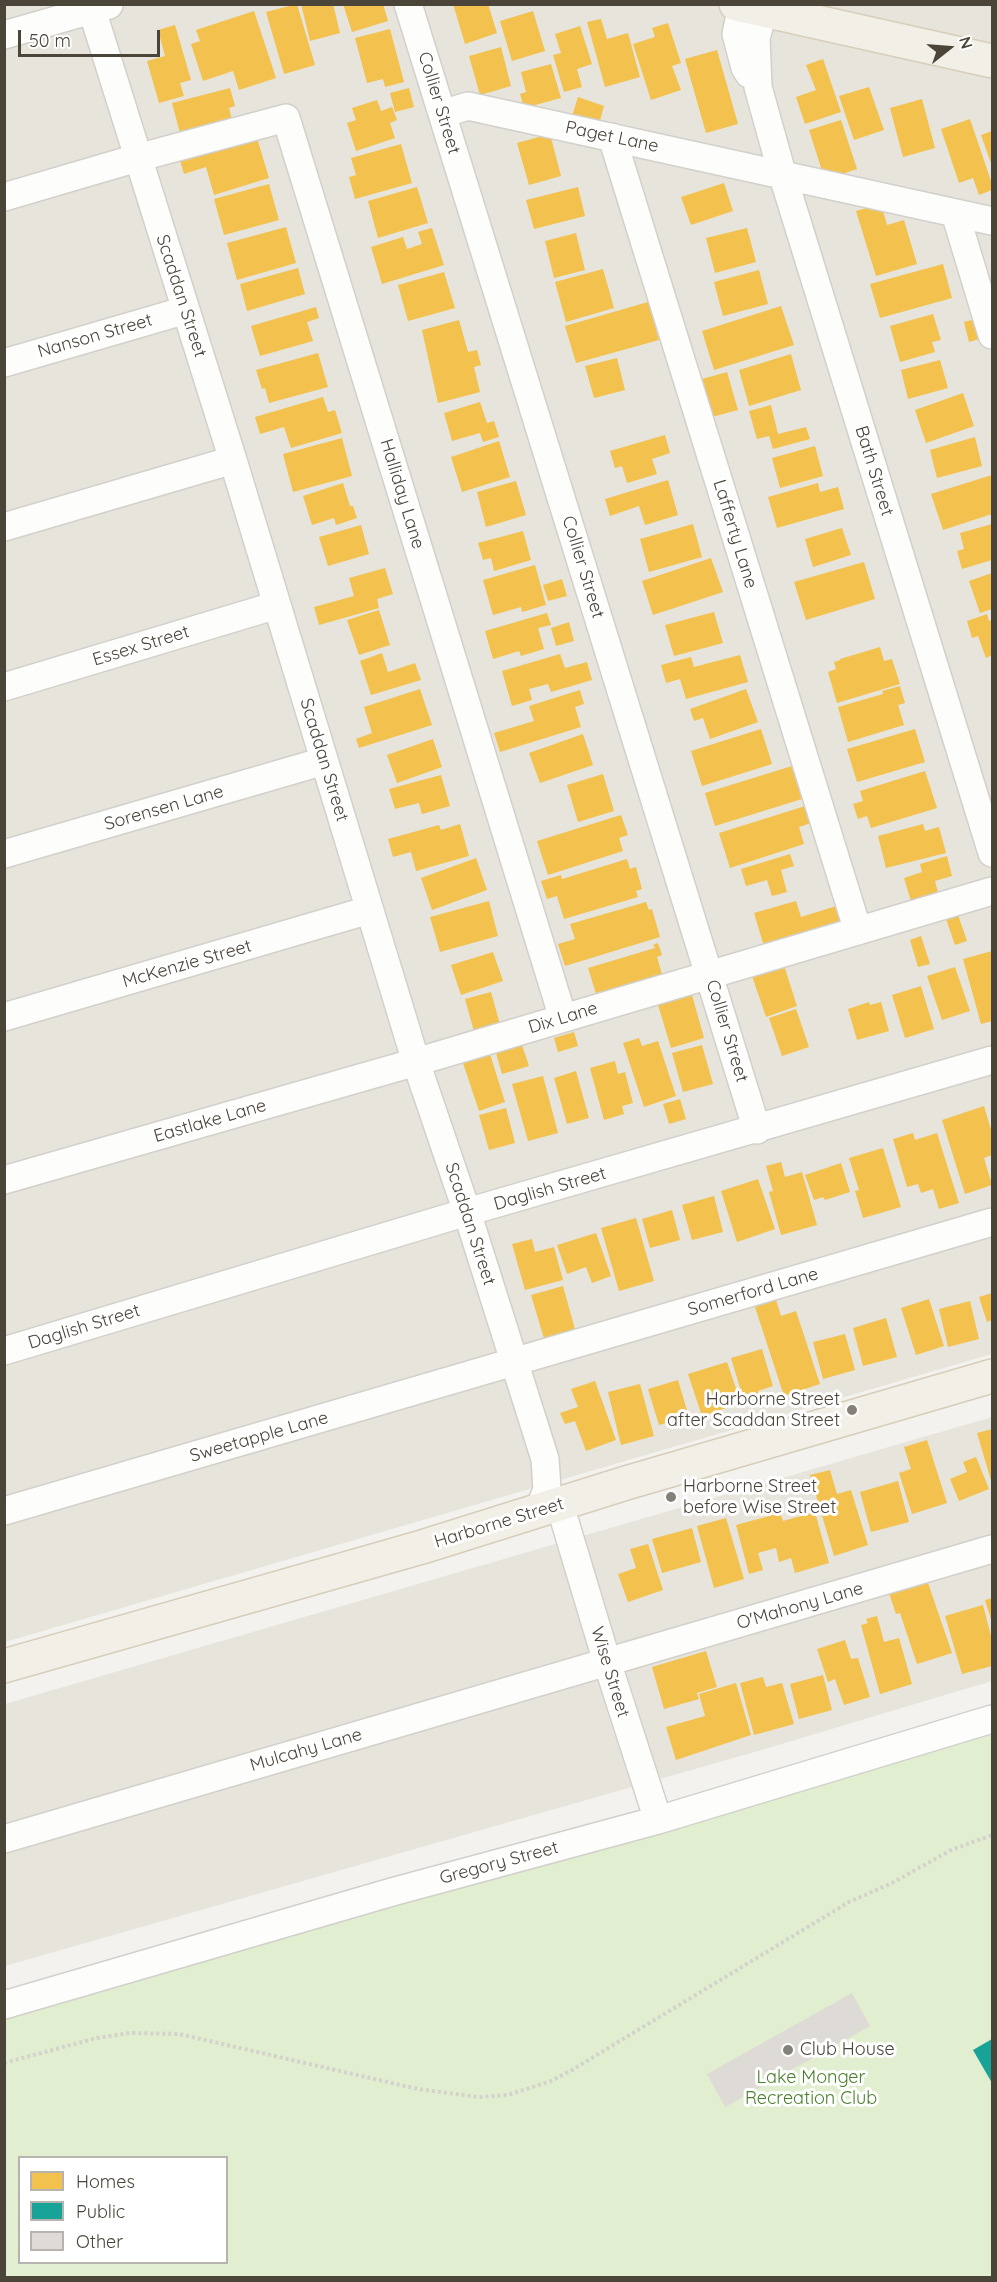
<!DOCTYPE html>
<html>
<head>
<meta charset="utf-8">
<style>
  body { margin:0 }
  #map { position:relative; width:997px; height:2282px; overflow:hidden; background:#f4f2ee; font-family:Quicksand,sans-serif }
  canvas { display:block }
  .frame { position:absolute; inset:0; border:6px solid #4b4439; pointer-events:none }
  .legend { position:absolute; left:18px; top:2156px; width:210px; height:108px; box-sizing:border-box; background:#fff; border:2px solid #b7b4b0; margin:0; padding:8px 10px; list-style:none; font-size:18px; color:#4b4439 }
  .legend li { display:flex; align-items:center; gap:12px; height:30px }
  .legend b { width:30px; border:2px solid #b7b4b0 }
  .north { position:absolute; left:919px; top:18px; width:60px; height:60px; -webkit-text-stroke:4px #fff; paint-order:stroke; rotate:73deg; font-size:16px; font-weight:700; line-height:24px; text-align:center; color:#4b4439 }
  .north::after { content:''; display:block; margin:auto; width:21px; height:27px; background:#4b4439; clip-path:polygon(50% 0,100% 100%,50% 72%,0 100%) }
  .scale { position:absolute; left:18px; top:30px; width:142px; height:27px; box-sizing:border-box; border:3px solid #4b4439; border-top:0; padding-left:8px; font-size:18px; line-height:21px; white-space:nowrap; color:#4b4439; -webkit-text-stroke:4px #fff; paint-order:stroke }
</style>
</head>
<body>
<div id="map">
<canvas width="997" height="2282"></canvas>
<div class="frame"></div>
<ul class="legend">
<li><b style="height:16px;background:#f2c14e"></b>Homes</li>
<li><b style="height:16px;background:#17a398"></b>Public</li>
<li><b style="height:16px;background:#dedbd6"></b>Other</li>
</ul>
<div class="north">N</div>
<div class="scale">50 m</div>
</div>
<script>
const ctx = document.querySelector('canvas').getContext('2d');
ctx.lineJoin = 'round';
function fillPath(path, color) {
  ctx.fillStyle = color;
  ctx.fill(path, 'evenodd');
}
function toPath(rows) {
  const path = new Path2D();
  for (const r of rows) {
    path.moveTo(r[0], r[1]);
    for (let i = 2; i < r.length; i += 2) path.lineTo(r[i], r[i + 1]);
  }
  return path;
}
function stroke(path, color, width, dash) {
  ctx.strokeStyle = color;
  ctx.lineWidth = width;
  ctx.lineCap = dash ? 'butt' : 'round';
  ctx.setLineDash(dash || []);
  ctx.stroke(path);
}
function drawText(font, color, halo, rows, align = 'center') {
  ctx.font = font + ' Quicksand,sans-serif';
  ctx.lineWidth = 6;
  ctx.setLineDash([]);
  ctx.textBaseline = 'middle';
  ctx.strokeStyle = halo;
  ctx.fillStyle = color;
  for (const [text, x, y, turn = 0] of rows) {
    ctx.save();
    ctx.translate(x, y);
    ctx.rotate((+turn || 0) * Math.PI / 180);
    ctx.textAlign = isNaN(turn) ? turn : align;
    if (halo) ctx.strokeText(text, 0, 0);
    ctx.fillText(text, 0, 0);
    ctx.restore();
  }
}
const residential = toPath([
  [5,5,992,5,992,1354,5,1642],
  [992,1417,992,1681,765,1749,5,1966,5,1704]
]);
const green = toPath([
  [992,1732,992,2277,5,2278,5,2016],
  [20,2158,226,2158,226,2262,20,2262]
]);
const homes = toPath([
  [297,4,315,65,284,74,266,12],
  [301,4,333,4,340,33,310,41],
  [343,4,383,4,388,21,352,32],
  [453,4,488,4,497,33,465,44],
  [254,11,276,78,239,90,233,71,203,81,191,44,200,41,196,30],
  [533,11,545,51,512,61,500,21],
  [601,19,607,39,628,33,640,77,605,87,587,22],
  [668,23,681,63,672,66,681,90,651,100,633,44,655,37,652,28],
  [175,25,191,80,180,83,184,96,159,103,147,61,165,56,158,30],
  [580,26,592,64,577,69,582,87,564,92,553,55,561,53,555,34],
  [390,29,404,82,385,87,383,79,367,83,355,38],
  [501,47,511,86,480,95,469,56],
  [717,50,738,124,706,133,685,59],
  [823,59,841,112,805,124,796,97,816,90,806,65],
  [551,64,561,98,524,108,520,94,526,92,521,72],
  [869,87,884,130,854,140,839,96],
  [230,88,235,106,229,108,233,123,181,137,172,103],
  [409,88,414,107,395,112,390,93],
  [578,97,604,106,599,124,572,116],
  [922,99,935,148,903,157,890,108],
  [377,100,381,111,392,107,397,120,390,123,395,138,356,151,347,123,356,120,352,108],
  [970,119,992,184,992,190,979,195,973,178,959,183,941,129],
  [841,120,857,169,825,180,809,130],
  [992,131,992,166,981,135],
  [550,134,561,176,529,185,517,143],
  [257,138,269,178,214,195,206,167,184,174,179,157],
  [401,144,412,183,355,199,349,177,356,175,351,158],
  [724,183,733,211,691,225,681,197],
  [269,184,279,220,224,235,214,199],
  [417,187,428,223,378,238,368,201],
  [578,187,585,216,534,229,526,200],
  [881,204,887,225,904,220,917,264,876,276,856,211],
  [286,227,296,263,237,280,227,243],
  [432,228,444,265,382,284,371,247,403,237,407,249,422,244,418,232],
  [747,228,756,262,715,273,706,238],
  [576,233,585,270,554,278,545,241],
  [943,264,952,298,880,318,870,284],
  [298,268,305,294,247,311,240,284],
  [603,269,614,308,566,322,555,282],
  [759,270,768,304,723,316,714,282],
  [444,272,455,308,408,321,398,285],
  [648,302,659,340,576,363,565,326],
  [781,306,794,345,714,370,702,331],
  [316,307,319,318,307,322,313,341,260,356,251,326],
  [933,314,941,340,932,342,935,352,900,362,890,326],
  [984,317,989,336,969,342,964,322],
  [459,320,468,352,477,350,481,365,474,367,480,392,438,403,422,330],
  [318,353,328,387,269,403,265,388,262,389,256,370],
  [791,354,801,390,749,406,739,370],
  [617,358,625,390,594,398,585,366],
  [940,360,948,388,908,399,901,370],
  [727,372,738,410,712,417,702,379],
  [963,393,974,426,926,443,915,410],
  [323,397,328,412,335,410,342,433,291,448,284,427,260,434,255,417],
  [480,402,487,423,494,421,499,437,483,442,480,433,452,441,444,413],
  [771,405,778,434,806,427,810,439,773,449,769,436,757,439,749,411],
  [665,435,670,453,652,459,657,474,627,483,622,466,615,468,610,451],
  [975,437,982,466,937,478,930,450],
  [342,438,352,476,293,492,283,454],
  [499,441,510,477,462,492,451,457],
  [815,446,823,476,780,488,772,458],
  [992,475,992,514,943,530,931,494],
  [668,480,678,515,645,525,639,506,610,516,605,499],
  [516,481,526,515,486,527,477,492],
  [343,483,350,506,353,506,357,518,336,525,334,518,312,525,303,496],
  [818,483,820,492,838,487,844,509,777,528,768,497],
  [693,524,702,557,649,572,640,539],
  [992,524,992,560,962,569,957,551,964,549,960,533],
  [361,525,369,554,328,566,319,537],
  [842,528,851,555,813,567,805,539],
  [523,531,531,560,494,571,491,558,483,560,478,543],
  [711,558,723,592,653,615,642,581],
  [864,562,875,599,806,620,794,582],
  [535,565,546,605,522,612,521,607,493,615,483,580],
  [385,568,393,594,377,599,379,608,319,625,314,607,354,596,349,578],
  [992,573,992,609,980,613,969,581],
  [562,579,567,596,548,601,543,585],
  [379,610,390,645,359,655,347,620],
  [714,612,723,643,674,656,665,625],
  [547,613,551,625,538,628,544,649,521,656,519,651,493,659,485,631],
  [987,614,989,621,992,620,992,655,986,658,978,636,972,638,967,621],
  [569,622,574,641,556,646,551,628],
  [880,647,884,661,892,659,900,684,837,703,828,672,836,669,834,662,840,660,840,659],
  [382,653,388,672,415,663,421,680,371,695,360,661],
  [560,654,565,668,587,662,592,680,551,692,548,684,529,689,532,700,512,706,502,671],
  [740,655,748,682,686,699,680,679,666,683,661,665,691,657,694,667],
  [900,686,905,703,898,705,904,725,848,742,838,707,883,694,882,691],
  [420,689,432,725,359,748,356,739,372,733,364,707],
  [746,689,758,722,710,739,703,718,694,721,690,709],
  [580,690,584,704,575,707,581,727,500,752,494,733,534,721,529,706],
  [761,729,772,764,702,786,691,751],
  [915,729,925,762,857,782,847,749],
  [583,734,593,765,540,783,529,753],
  [433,739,442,767,397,783,387,755],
  [792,766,802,799,715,826,705,793],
  [925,771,937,808,871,828,867,816,858,819,853,804,863,801,860,791],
  [603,774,614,811,578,822,567,785],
  [441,775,450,806,422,814,419,803,395,809,389,789],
  [815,803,820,820,799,827,804,844,730,868,719,833],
  [621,815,628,835,619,838,623,851,548,875,537,841],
  [460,824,469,856,416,871,411,852,393,857,388,839,439,825,441,830],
  [923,824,925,831,939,827,946,853,886,868,878,836],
  [790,854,794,866,781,870,787,892,772,896,767,880,746,886,741,869],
  [947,856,952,876,935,881,940,900,913,908,904,878,922,872,920,864],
  [476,858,487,890,432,910,421,878],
  [627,859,630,869,636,867,642,889,636,891,638,897,564,919,557,896,547,899,541,881,561,875,562,879],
  [489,901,498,936,440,952,430,917],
  [796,901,801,917,846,903,853,928,766,953,754,913],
  [646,902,649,910,652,909,660,937,565,966,558,944,575,939,570,924],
  [957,912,967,941,955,945,945,916],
  [921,936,930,964,918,967,910,940],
  [658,943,662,955,657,957,664,981,598,1000,588,968,655,948,653,945],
  [992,951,992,1021,981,1024,963,959],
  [493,952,503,981,461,995,451,965],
  [783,962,797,1006,766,1017,751,973],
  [955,967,970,1011,942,1020,927,976],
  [921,986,934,1029,905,1038,892,995],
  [491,992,501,1028,475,1035,465,999],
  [692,995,704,1038,671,1048,658,1005],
  [869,1002,870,1005,881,1002,889,1031,857,1040,848,1009],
  [796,1009,809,1047,782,1056,769,1018],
  [574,1032,578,1046,558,1052,554,1038],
  [639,1038,642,1046,658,1041,676,1096,644,1107,623,1043],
  [522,1045,529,1066,502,1074,496,1053],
  [702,1045,713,1084,683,1092,672,1053],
  [490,1054,505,1102,479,1111,463,1063],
  [615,1061,618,1074,625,1072,633,1103,622,1106,624,1114,604,1120,590,1068],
  [576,1071,589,1118,567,1124,554,1078],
  [543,1076,558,1133,528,1141,512,1084],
  [680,1099,686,1119,669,1124,663,1104],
  [984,1106,992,1133,992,1155,984,1158,992,1185,965,1194,942,1120],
  [506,1108,515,1143,489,1150,479,1115],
  [913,1133,915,1140,937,1133,959,1203,939,1209,933,1189,921,1193,918,1184,907,1187,893,1139],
  [883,1148,901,1207,863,1218,855,1191,859,1190,849,1158],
  [781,1162,785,1177,802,1172,817,1225,781,1235,769,1192,773,1191,766,1166],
  [841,1163,850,1192,825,1200,823,1197,814,1200,805,1175],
  [758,1179,775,1229,737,1242,721,1191],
  [714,1196,723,1232,692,1240,682,1205],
  [672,1210,680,1240,650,1248,642,1219],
  [636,1218,654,1281,619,1291,601,1228],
  [596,1233,611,1276,592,1283,586,1267,567,1274,557,1245],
  [532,1239,535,1252,554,1247,563,1280,525,1290,512,1244],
  [563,1286,576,1333,545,1342,531,1295],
  [992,1293,992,1320,987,1322,979,1297],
  [929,1299,944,1346,916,1355,901,1308],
  [776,1300,781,1316,796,1311,820,1384,784,1396,755,1307],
  [970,1301,979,1339,948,1347,939,1309],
  [886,1318,897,1357,863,1366,853,1328],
  [845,1334,855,1370,823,1379,813,1342],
  [762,1349,773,1386,758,1391,760,1396,744,1401,731,1358],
  [727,1362,741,1403,702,1416,688,1374],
  [678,1380,689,1417,659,1425,648,1389],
  [595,1381,616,1440,586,1451,575,1421,565,1424,560,1413,578,1407,571,1389],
  [640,1384,654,1436,621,1445,608,1392],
  [992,1429,992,1484,977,1433],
  [927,1440,947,1503,912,1514,899,1473,911,1469,904,1447],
  [976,1457,989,1489,959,1501,950,1479,967,1472,963,1462],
  [830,1470,837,1494,851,1490,868,1545,834,1556,810,1475],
  [898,1481,909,1522,871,1532,860,1492],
  [815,1512,829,1563,795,1573,791,1558,779,1562,776,1548,758,1553,763,1570,749,1574,736,1525,780,1513,783,1521],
  [726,1518,744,1579,714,1588,697,1526],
  [692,1528,701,1562,662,1573,652,1539],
  [648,1544,663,1590,628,1602,618,1574,636,1568,630,1549],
  [927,1580,952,1653,917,1664,900,1613,896,1614,889,1593],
  [992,1598,992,1623,985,1600],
  [983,1605,992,1640,992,1666,962,1674,945,1616],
  [877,1616,884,1642,899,1638,912,1684,880,1694,861,1625,868,1623,866,1619],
  [845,1640,851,1659,858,1658,870,1697,844,1705,835,1679,828,1682,817,1649],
  [706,1651,717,1687,697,1693,699,1699,664,1709,652,1667],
  [823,1675,832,1710,799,1719,790,1684],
  [763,1677,766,1687,782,1683,794,1724,754,1735,740,1683],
  [736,1683,751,1735,676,1760,666,1727,705,1716,699,1694]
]);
const public = toPath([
  [992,2039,992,2083,973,2050]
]);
const building = toPath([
  [852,1993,870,2026,725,2107,707,2074]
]);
const path = toPath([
  [4,2063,97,2038,130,2033,179,2034,418,2089,478,2097,508,2095,551,2081,572,2070,849,1902,892,1883,951,1850,992,1835]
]);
const minor = toPath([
  [408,4,757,1130],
  [742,6,736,34,745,68,749,74],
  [92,10,233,460,416,1062,467,1212,545,1459,547,1489,539,1510],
  [764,10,756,38,758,87,782,173,992,853],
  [4,35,109,5],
  [442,114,468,106,992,221],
  [612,137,858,931],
  [4,197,137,158,286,118,563,1018],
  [955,213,992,335],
  [4,363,186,310],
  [4,527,233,460],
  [4,687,277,605],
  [4,854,324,761],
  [4,1017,369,910],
  [4,1180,416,1062,992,891],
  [4,1351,467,1212,992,1060],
  [4,1511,992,1222],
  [565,1522,607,1662,658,1820],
  [4,1839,992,1549],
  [4,2005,392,1892,658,1820,992,1719]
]);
const major = toPath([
  [736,4,992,61],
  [4,1666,422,1547,626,1483,992,1376]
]);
const markers = [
  [852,1410,6,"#868178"],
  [671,1497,6,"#868178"],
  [788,2050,6,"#868178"]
];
const streetNames = [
  ["Collier Street",439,103,73],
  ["Paget Lane",612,137,12],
  ["Scaddan Street",181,296,72],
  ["Nanson Street",95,336,-16],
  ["Bath Street",874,471,73],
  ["Halliday Lane",402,494,73],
  ["Lafferty Lane",735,534,73],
  ["Collier Street",583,567,73],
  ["Essex Street",141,646,-17],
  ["Scaddan Street",324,760,73],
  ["Sorensen Lane",164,808,-16],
  ["McKenzie Street",187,964,-16],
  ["Dix Lane",563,1018,-17],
  ["Collier Street",727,1031,73],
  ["Eastlake Lane",210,1121,-16],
  ["Daglish Street",550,1189,-16],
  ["Scaddan Street",470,1224,72],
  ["Somerford Lane",753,1292,-16],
  ["Daglish Street",84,1327,-17],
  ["Sweetapple Lane",259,1437,-16],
  ["Harborne Street",499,1523,-17],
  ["O'Mahony Lane",800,1606,-16],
  ["Wise Street",610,1672,73],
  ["Mulcahy Lane",306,1750,-16],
  ["Gregory Street",499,1863,-15]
];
const poiNames = [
  ["Harborne Street",840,1400,"right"],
  ["after Scaddan Street",840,1421,"right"],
  ["Harborne Street",683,1487],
  ["before Wise Street",683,1508],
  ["Club House",800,2050]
];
const parkNames = [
  ["Lake Monger",811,2078],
  ["Recreation Club",811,2099]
];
fillPath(residential, '#e7e4dc');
fillPath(green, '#e1eecf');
fillPath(homes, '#f2c14e');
fillPath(public, '#17a398');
fillPath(building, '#dedbd6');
stroke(minor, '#d2d0cb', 30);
stroke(major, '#d6cebb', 36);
stroke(path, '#d3d2cc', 4, [3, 3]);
stroke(minor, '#fdfdfc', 27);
stroke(major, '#f2efe6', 33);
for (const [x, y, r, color] of markers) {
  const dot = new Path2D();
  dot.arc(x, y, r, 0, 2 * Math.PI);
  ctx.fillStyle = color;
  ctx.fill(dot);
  stroke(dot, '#fff', 2);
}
drawText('18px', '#4b4439', '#fff', streetNames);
drawText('18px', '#4b4439', '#fff', poiNames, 'left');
drawText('18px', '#4a7f2a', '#fff', parkNames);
</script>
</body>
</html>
